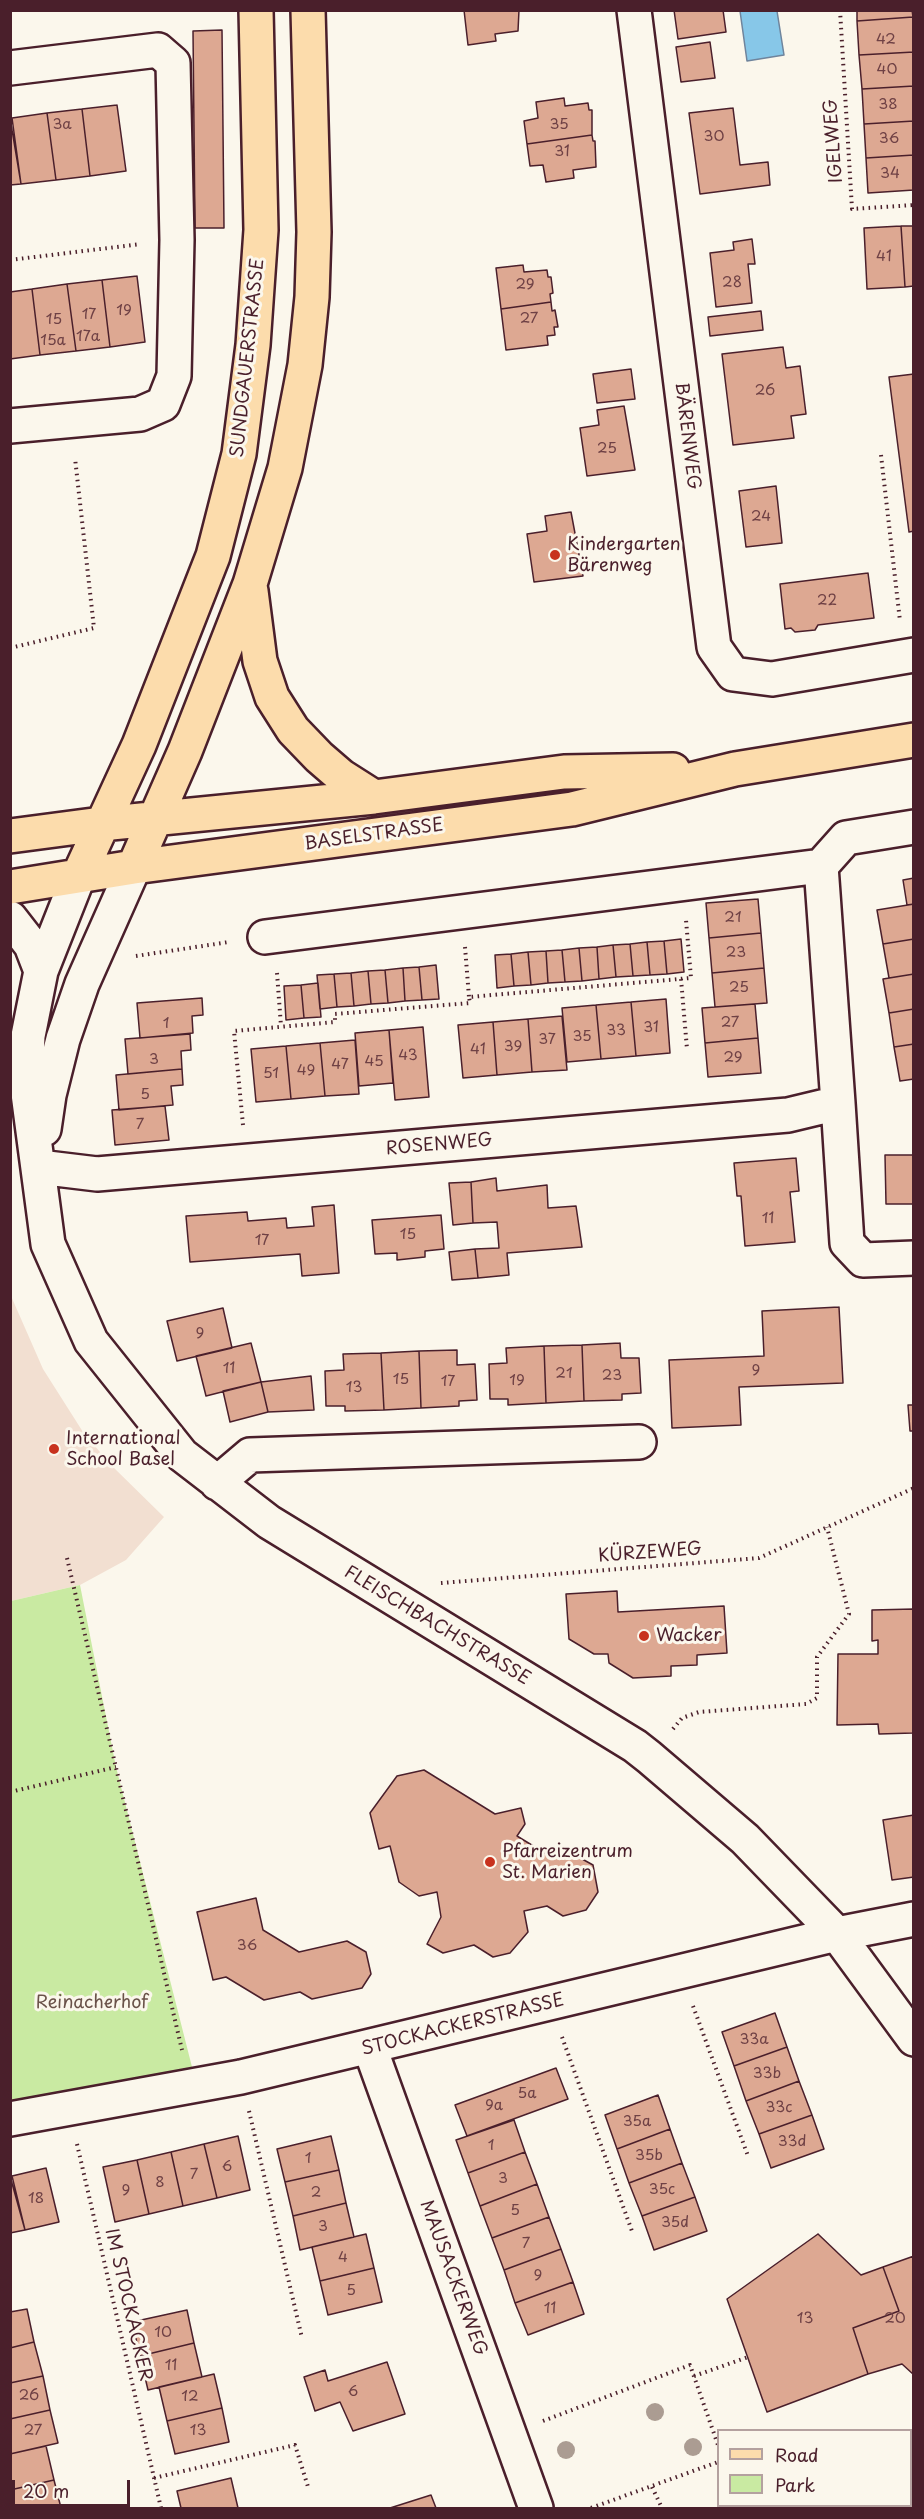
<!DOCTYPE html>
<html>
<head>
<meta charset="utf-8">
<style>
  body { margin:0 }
  #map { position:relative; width:924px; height:2519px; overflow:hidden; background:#fbf7ec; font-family:"Playpen Sans",sans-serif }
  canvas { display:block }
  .frame { position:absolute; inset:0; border:12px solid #4a1f2b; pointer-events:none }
  .legend { position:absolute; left:717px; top:2429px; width:195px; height:78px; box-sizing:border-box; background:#fbf7ec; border:2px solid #b4a19f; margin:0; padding:8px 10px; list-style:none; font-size:18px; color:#4a1f2b }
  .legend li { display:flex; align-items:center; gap:12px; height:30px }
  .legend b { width:30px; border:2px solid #b4a19f }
  .scale { position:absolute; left:12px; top:2480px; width:118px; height:27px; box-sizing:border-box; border:3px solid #4a1f2b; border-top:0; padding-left:8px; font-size:18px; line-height:21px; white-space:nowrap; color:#4a1f2b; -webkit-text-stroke:4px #fbf7ec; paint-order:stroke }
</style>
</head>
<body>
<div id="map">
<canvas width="924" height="2519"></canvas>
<div class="frame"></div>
<ul class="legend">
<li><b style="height:8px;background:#fcdcac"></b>Road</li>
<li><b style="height:16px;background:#c9eaa2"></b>Park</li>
</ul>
<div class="scale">20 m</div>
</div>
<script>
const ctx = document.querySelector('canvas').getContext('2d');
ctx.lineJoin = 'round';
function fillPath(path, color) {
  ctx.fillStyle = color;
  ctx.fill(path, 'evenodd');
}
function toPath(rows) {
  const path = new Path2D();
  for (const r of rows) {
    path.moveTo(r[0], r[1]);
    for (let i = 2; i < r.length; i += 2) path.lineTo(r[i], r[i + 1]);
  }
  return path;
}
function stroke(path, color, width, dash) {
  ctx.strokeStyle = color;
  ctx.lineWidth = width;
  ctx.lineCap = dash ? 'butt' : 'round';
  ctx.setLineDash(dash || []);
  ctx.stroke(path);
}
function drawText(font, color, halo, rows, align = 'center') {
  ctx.font = font + ' "Playpen Sans",sans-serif';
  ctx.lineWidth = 6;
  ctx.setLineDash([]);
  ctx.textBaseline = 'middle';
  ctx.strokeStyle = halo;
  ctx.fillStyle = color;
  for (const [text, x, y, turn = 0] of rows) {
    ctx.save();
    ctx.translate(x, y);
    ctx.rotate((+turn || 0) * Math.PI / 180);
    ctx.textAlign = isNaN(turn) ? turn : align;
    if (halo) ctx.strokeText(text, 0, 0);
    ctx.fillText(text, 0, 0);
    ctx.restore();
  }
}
const built = toPath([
  [11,1296,43,1369,83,1432,111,1465,164,1517,126,1560,80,1585,11,1601]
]);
const green = toPath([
  [80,1585,116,1767,192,2067,11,2101,11,1601]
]);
const water = toPath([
  [740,11,777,11,784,55,747,61,740,11]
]);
const building = toPath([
  [464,10,519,10,518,31,495,34,496,41,468,45,464,10],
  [674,10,723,10,726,32,678,39,674,10],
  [857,10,912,10,913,17,857,21,857,10],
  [913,17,914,52,859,55,857,21,913,17],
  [222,30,224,228,195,228,193,31,222,30],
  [710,42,715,78,681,82,676,47,710,42],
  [914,52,914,86,862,89,859,55,914,52],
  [914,86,914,121,864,124,862,89,914,86],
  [564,98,565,106,588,103,589,110,592,110,592,135,527,144,524,121,538,118,536,102,564,98],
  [117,105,126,171,90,176,82,109,117,105],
  [733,108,740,165,768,162,770,185,700,194,689,113,733,108],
  [82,109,90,176,56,180,47,113,82,109],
  [47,113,56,180,21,184,12,118,47,113],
  [10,118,21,184,10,185,10,118],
  [914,121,914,155,866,158,864,124,914,121],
  [592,135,593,141,595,141,596,167,573,170,574,178,546,182,543,165,530,166,527,144,592,135],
  [914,155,914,190,868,193,866,158,914,155],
  [901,226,914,226,914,286,905,287,901,226],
  [901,226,905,287,867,289,864,228,901,226],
  [752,239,755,264,748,264,752,303,716,307,710,253,734,250,733,242,752,239],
  [523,265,524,272,547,270,548,277,551,277,553,293,550,294,551,302,501,309,496,268,523,265],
  [137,276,145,342,110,347,102,280,137,276],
  [102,280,110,347,76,351,67,284,102,280],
  [67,284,76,351,40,355,32,289,67,284],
  [32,289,40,355,10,359,10,292,32,289],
  [551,302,552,311,555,310,558,327,554,327,555,335,547,336,548,345,506,350,501,309,551,302],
  [761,311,763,330,710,336,708,317,761,311],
  [783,347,786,368,800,366,806,414,791,416,794,438,733,445,722,354,783,347],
  [631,369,635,399,597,403,593,374,631,369],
  [914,374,914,531,909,532,889,377,914,374],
  [624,406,635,470,587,476,580,428,599,425,597,410,624,406],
  [776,486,782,543,746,547,739,491,776,486],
  [571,512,583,576,534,582,527,534,547,531,545,516,571,512],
  [868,573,874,618,818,625,815,630,795,632,791,628,785,629,780,584,868,573],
  [914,878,914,904,907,905,903,880,914,878],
  [758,899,761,933,709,938,706,903,758,899],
  [914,904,914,939,883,944,877,910,914,904],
  [761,933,764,968,712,973,709,938,761,933],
  [681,939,684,972,667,974,664,941,681,939],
  [914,939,914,974,889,978,883,944,914,939],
  [664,941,667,974,650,975,647,942,664,941],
  [647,942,650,975,633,976,630,944,647,942],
  [630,944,633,976,616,977,613,945,630,944],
  [613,945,616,977,599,979,597,947,613,945],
  [597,947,599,979,582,981,579,948,597,947],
  [579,948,582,981,565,982,562,950,579,948],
  [562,950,565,982,548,983,546,951,562,950],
  [546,951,548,983,531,985,528,952,546,951],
  [528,952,531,985,514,986,511,954,528,952],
  [511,954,514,986,497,988,495,955,511,954],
  [436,965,439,999,422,1000,419,967,436,965],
  [419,967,422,1000,405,1001,403,968,419,967],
  [403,968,405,1001,388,1003,385,970,403,968],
  [764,968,767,1003,715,1007,712,973,764,968],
  [385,970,388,1003,371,1004,368,971,385,970],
  [368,971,371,1004,354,1006,351,973,368,971],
  [351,973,354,1006,337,1007,334,974,351,973],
  [334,974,337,1007,320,1009,317,975,334,974],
  [914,974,914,1009,889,1013,883,979,914,974],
  [318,983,321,1017,304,1018,301,985,318,983],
  [301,985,304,1018,286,1020,284,986,301,985],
  [202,998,203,1015,192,1016,193,1033,140,1038,137,1003,202,998],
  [666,999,670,1053,636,1056,631,1002,666,999],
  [631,1002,636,1056,601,1059,596,1005,631,1002],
  [755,1004,758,1038,705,1043,702,1008,755,1004],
  [596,1005,601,1059,567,1062,562,1008,596,1005],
  [914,1009,914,1044,894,1047,889,1013,914,1009],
  [562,1016,567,1070,532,1072,528,1019,562,1016],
  [528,1019,532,1072,497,1075,493,1022,528,1019],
  [493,1022,497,1075,463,1078,458,1025,493,1022],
  [423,1027,429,1097,395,1100,389,1030,423,1027],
  [389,1030,393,1083,359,1086,355,1033,389,1030],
  [190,1034,191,1050,181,1051,182,1069,128,1074,125,1039,190,1034],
  [758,1038,761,1073,708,1077,705,1043,758,1038],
  [355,1040,359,1094,325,1096,320,1043,355,1040],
  [320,1043,325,1096,291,1099,286,1046,320,1043],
  [914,1044,914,1079,900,1081,894,1047,914,1044],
  [286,1046,291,1099,256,1102,251,1049,286,1046],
  [182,1069,183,1085,171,1086,173,1105,119,1110,116,1075,182,1069],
  [165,1106,169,1140,115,1145,112,1110,165,1106],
  [885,1155,914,1155,914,1204,886,1204,885,1155],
  [796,1158,799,1191,790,1192,795,1242,745,1246,741,1196,737,1196,734,1163,796,1158],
  [496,1178,497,1191,547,1185,548,1208,576,1206,582,1247,507,1253,509,1275,478,1278,475,1249,499,1248,497,1222,473,1223,471,1182,496,1178],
  [471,1182,473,1223,453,1225,449,1183,471,1182],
  [334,1205,339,1273,302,1276,300,1254,190,1262,186,1216,247,1212,248,1221,286,1218,287,1228,314,1226,312,1207,334,1205],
  [441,1215,444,1249,425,1251,425,1257,397,1260,397,1253,375,1254,372,1220,441,1215],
  [475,1249,478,1278,452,1280,449,1252,475,1249],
  [839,1307,843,1383,739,1387,741,1425,672,1428,669,1360,764,1356,762,1311,839,1307],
  [223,1308,232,1348,177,1361,167,1321,223,1308],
  [251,1343,261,1382,206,1396,196,1356,251,1343],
  [620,1343,621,1358,639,1358,641,1393,622,1394,622,1400,584,1401,582,1345,620,1343],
  [582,1345,584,1401,546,1403,544,1346,582,1345],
  [544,1346,546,1403,508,1405,508,1399,490,1399,489,1364,507,1363,506,1348,544,1346],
  [457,1350,457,1365,475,1364,477,1400,459,1401,459,1406,421,1408,419,1351,457,1350],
  [419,1351,421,1408,384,1410,381,1353,419,1351],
  [381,1353,384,1410,345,1411,345,1406,326,1406,325,1371,344,1370,343,1354,381,1353],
  [311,1376,314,1410,268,1412,261,1382,311,1376],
  [261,1382,268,1412,230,1422,223,1391,261,1382],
  [908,1405,914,1405,914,1431,910,1431,908,1405],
  [617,1591,618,1612,724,1606,727,1653,697,1655,697,1665,671,1666,671,1676,633,1678,609,1663,608,1654,594,1654,569,1639,566,1594,617,1591],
  [914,1609,913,1733,879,1734,878,1724,837,1725,838,1654,878,1654,878,1640,872,1641,872,1610,914,1609],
  [424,1770,495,1814,521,1808,525,1824,517,1836,553,1858,573,1854,593,1865,598,1892,586,1910,563,1916,547,1906,524,1911,528,1932,510,1953,493,1957,474,1945,443,1953,427,1944,441,1917,437,1892,419,1896,399,1882,390,1846,379,1849,370,1813,397,1776,424,1770],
  [914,1815,914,1877,892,1880,883,1820,914,1815],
  [256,1898,263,1930,299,1952,347,1941,366,1952,371,1974,362,1988,312,1999,300,1992,264,2000,226,1977,213,1980,197,1912,256,1898],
  [775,2013,787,2047,734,2066,722,2032,775,2013],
  [787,2047,799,2081,746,2101,734,2066,787,2047],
  [556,2068,568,2099,467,2136,455,2105,556,2068],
  [799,2081,812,2115,759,2134,746,2101,799,2081],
  [658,2095,670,2129,617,2149,605,2115,658,2095],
  [812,2115,824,2149,771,2168,759,2134,812,2115],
  [514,2120,525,2152,468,2173,456,2140,514,2120],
  [670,2129,682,2163,629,2183,617,2149,670,2129],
  [238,2136,250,2190,217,2198,204,2144,238,2136],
  [331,2136,339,2170,285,2182,277,2149,331,2136],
  [204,2144,217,2198,183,2206,171,2152,204,2144],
  [171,2152,183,2206,149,2214,137,2160,171,2152],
  [525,2152,537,2184,480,2206,468,2173,525,2152],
  [137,2160,149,2214,115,2222,103,2167,137,2160],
  [682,2163,695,2197,642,2216,629,2183,682,2163],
  [46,2168,59,2222,25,2230,12,2176,46,2168],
  [339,2170,346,2203,293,2216,285,2182,339,2170],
  [10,2176,25,2230,10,2233,10,2176],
  [537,2184,549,2217,492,2238,480,2206,537,2184],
  [695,2197,707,2231,654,2250,642,2216,695,2197],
  [346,2203,354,2237,300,2250,293,2216,346,2203],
  [549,2217,561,2249,504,2270,492,2238,549,2217],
  [366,2234,374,2268,320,2281,312,2247,366,2234],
  [818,2234,861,2275,883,2267,899,2311,853,2328,868,2374,767,2412,727,2299,818,2234],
  [561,2249,573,2282,515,2303,504,2270,561,2249],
  [914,2256,914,2375,902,2364,868,2374,853,2328,899,2311,883,2267,914,2256],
  [374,2268,382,2302,328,2315,320,2281,374,2268],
  [573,2282,584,2314,528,2335,515,2303,573,2282],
  [27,2309,34,2342,10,2348,10,2312,27,2309],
  [187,2310,194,2343,140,2356,132,2322,187,2310],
  [34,2342,43,2376,10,2383,10,2348,34,2342],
  [194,2343,202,2377,148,2390,140,2356,194,2343],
  [387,2362,405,2414,353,2431,340,2402,315,2411,304,2377,325,2370,328,2381,387,2362],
  [214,2374,222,2408,167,2421,159,2387,214,2374],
  [43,2376,50,2410,10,2419,10,2383,43,2376],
  [222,2408,229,2442,175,2454,167,2421,222,2408],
  [50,2410,58,2443,10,2454,10,2419,50,2410],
  [46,2446,54,2480,10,2490,10,2454,46,2446],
  [231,2478,238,2508,181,2508,177,2491,231,2478],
  [54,2480,61,2508,10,2508,10,2490,54,2480],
  [431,2495,436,2508,390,2508,431,2495]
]);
const path = toPath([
  [840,10,852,209,914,205],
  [10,260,141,244],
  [881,455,900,621],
  [10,648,94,628,75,458],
  [465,947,469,997],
  [136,956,229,942],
  [277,973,281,1026],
  [681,979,687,1049],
  [243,1125,234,1031,335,1022,335,1014,470,1003,469,997,691,978,686,920],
  [67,1558,182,2050],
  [441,1583,759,1558,914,1488],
  [673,1729,682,1718,699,1712,806,1704,817,1698,817,1657,849,1614,827,1527],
  [10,1792,116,1767],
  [693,2006,748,2156],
  [562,2037,633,2234],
  [249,2111,302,2338],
  [77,2144,161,2508],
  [694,2376,748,2357],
  [543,2421,690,2365,718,2445],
  [910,2468,914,2468],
  [154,2478,295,2445,309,2490],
  [652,2487,662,2508],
  [591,2508,718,2462]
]);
const minor = toPath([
  [634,10,714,647,733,674,772,679,914,655],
  [10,68,158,50,173,63,177,240,174,376,163,404,140,414,10,426],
  [79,875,41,971,28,1036,26,1078,48,1244,91,1341,182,1455,269,1522,635,1746,649,1757,745,1839,837,1934,914,2039],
  [10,918,31,945,41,971],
  [265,937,821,866],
  [838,1103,847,1243,863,1260,914,1258],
  [44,1129,49,1095,63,1039,82,984,134,867],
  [39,1167,97,1174,788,1115,838,1103,821,866,846,838,914,827],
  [217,1483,250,1455,639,1442],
  [370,2048,536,2508],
  [10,2119,241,2077,837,1934,914,1919]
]);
const major = toPath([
  [251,591,260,661,272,697,293,730,319,757,341,776,374,797],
  [10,836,101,824,374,797,564,772,673,770],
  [134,867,185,751,250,584,285,468,305,365,312,297,314,232,308,10],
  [79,875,139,745,213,556,239,454,253,345,261,230,256,10],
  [10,887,134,867,572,809,735,769,914,740]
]);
const trees = [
  [655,2412],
  [693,2447],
  [566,2450]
];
const markers = [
  [555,555,6,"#c8321e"],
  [54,1449,6,"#c8321e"],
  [644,1636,6,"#c8321e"],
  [490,1862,6,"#c8321e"]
];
const numberNames = [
  ["42",886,40],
  ["40",887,70],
  ["38",888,105],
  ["3a",62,125],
  ["35",559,125],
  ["30",714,137],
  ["36",889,139],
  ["31",562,152],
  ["34",890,174],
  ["41",884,257],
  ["28",732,283],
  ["29",525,285],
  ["19",124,311],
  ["17",89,315],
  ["27",529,319],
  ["15",54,320],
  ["17a",88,337],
  ["15a",53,341],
  ["26",765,391],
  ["25",607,449],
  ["24",761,517],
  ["22",827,601],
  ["21",733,918],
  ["23",736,953],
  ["25",739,988],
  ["27",730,1023],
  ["1",166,1024],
  ["31",651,1028],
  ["33",616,1031],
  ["35",582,1037],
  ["37",547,1040],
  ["39",513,1047],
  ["41",478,1050],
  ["43",408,1056],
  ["29",733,1058],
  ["3",154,1060],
  ["45",374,1062],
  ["47",340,1065],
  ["49",306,1071],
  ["51",271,1074],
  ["5",145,1095],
  ["7",140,1125],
  ["11",768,1219],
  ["15",408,1235],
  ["17",262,1241],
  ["9",200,1334],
  ["11",229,1369],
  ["9",756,1371],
  ["21",564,1374],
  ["23",612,1376],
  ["15",401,1380],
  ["19",517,1381],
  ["17",448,1382],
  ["13",354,1388],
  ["36",247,1946],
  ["33a",754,2040],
  ["33b",767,2074],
  ["5a",527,2094],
  ["9a",494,2106],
  ["33c",779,2108],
  ["35a",637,2122],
  ["33d",792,2142],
  ["1",491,2146],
  ["35b",649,2156],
  ["1",308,2159],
  ["6",227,2167],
  ["7",194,2175],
  ["3",503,2179],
  ["8",160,2183],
  ["35c",662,2190],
  ["9",126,2191],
  ["2",316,2193],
  ["18",36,2199],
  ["5",515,2211],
  ["35d",675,2223],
  ["3",323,2227],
  ["7",526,2244],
  ["4",343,2258],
  ["9",538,2276],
  ["5",351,2291],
  ["11",550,2309],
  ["13",805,2319],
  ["20",895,2319],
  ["10",163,2333],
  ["11",171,2366],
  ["6",353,2392],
  ["26",29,2396],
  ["12",190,2397],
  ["27",33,2431],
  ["13",198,2431]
];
const streetNames = [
  ["IGELWEG",834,141,-94],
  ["SUNDGAUERSTRASSE",248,358,-84],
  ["BÄRENWEG",687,436,83],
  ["BASELSTRASSE",374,835,-8],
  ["ROSENWEG",439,1145,-5],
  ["KÜRZEWEG",650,1553,-4],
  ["FLEISCHBACHSTRASSE",437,1626,31],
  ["STOCKACKERSTRASSE",463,2025,-14],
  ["MAUSACKERWEG",453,2278,70],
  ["IM STOCKACKER",128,2305,77]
];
const poiNames = [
  ["Kindergarten",567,545],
  ["Bärenweg",567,566],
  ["International",66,1439],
  ["School Basel",66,1460],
  ["Wacker",656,1636],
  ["Pfarreizentrum",502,1852],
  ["St. Marien",502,1873]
];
const parkNames = [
  ["Reinacherhof",92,2003]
];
fillPath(built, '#f2dfd1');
fillPath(green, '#c9eaa2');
fillPath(water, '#87c7e8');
stroke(water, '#6f849c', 1.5);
fillPath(building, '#dda892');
stroke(building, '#4a1f2b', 1.5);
stroke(minor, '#4a1f2b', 38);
stroke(major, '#4a1f2b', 38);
stroke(path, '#4a1f2b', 4, [1.5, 4.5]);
stroke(minor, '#fbf7ec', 33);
stroke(major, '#fcdcac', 33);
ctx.fillStyle = '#ab9c92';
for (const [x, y] of trees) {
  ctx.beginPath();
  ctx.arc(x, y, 9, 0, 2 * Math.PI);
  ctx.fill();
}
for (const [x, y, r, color] of markers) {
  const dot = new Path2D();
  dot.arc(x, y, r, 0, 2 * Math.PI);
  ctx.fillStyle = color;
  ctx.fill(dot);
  stroke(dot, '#fbf7ec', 2);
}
drawText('15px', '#6f4145', null, numberNames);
drawText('18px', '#4a1f2b', '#fbf7ec', streetNames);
drawText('18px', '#4a1f2b', '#fbf7ec', poiNames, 'left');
drawText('18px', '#6a5249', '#fbf7ec', parkNames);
</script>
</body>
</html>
